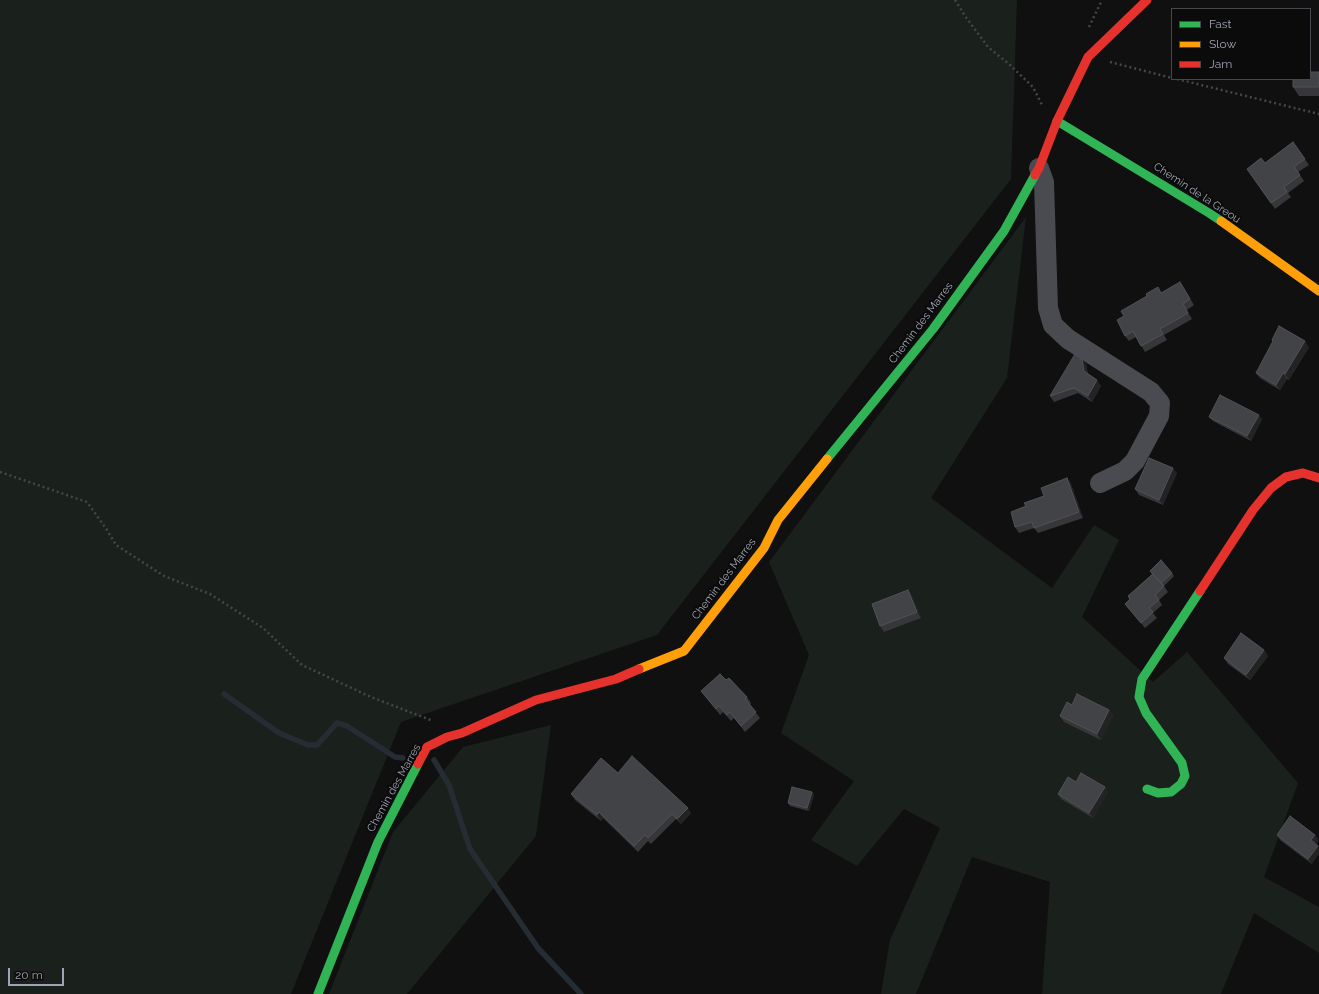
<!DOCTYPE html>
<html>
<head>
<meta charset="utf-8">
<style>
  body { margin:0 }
  #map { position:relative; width:1319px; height:994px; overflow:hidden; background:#101010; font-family:Raleway,sans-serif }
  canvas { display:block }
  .legend { position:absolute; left:1171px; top:8px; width:140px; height:72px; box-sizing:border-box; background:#0b0b0c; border:1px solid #47484e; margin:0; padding:5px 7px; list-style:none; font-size:12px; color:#a0a4b2 }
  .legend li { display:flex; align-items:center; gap:8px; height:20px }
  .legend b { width:20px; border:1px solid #47484e }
  .scale { position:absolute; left:8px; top:968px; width:56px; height:18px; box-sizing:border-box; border:2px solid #a0a4b2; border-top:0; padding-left:5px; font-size:12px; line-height:14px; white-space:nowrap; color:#a0a4b2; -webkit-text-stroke:3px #0b0b0c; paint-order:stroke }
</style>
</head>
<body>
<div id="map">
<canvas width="1319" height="994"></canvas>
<ul class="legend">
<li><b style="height:5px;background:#30b455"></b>Fast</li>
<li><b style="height:5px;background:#ff9f0a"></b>Slow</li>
<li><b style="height:5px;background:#e5322d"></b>Jam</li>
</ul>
<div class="scale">20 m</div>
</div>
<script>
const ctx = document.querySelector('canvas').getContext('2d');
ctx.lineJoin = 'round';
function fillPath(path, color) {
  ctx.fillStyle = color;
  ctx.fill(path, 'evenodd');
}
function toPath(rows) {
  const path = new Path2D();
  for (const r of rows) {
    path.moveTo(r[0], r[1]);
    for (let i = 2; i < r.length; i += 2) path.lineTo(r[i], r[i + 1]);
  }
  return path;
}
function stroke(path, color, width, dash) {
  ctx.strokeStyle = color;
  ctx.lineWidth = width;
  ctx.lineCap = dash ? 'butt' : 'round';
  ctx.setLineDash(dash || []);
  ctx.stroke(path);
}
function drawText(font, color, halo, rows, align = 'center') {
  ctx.font = font + ' Raleway,sans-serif';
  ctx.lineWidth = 4;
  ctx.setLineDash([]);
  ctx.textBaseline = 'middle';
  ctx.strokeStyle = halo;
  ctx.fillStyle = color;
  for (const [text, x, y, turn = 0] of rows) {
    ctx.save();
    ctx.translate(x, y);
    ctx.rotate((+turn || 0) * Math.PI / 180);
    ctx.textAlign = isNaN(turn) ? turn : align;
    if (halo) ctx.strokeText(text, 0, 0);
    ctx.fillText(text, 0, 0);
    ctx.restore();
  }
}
const green = toPath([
  [0,0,1017,0,1011,179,657,635,401,722,291,994,0,994],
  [1026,217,1007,378,931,498,1052,588,1094,525,1119,540,1082,617,1153,682,1187,652,1298,783,1264,877,1319,907,1319,953,1254,913,1221,994,1042,994,1050,882,972,857,916,994,881,994,890,940,940,828,904,809,857,866,811,840,854,781,781,733,809,655,769,562],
  [551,725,536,836,407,994,329,994,393,832,463,747]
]);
const stream = toPath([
  [224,694,279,733,308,745,317,745,337,723,347,726,395,757,403,758],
  [434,760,449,785,470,849,538,948,581,994]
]);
const path = toPath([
  [955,0,965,16,988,47,1010,65,1033,87,1042,105],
  [1089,27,1102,0],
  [1110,62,1172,78],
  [1177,79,1319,114],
  [0,472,87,502,107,530,116,545,164,576,210,594,263,628,302,665,371,697,433,721]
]);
const street = toPath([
  [1039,168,1044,182,1048,308,1053,325,1068,339,1151,392,1160,403,1159,416,1135,461,1125,471,1100,483]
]);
const fast = toPath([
  [1057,121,1209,213,1221,221],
  [827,459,933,329,1004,231,1035,175],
  [1147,789,1158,793,1171,792,1181,784,1185,776,1182,763,1146,713,1139,697,1142,679,1200,591],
  [318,994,378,842,418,764]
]);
const slow = toPath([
  [1221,221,1319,291],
  [639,669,684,651,764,548,778,520,827,459]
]);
const jam = toPath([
  [1035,175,1039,168,1057,121,1088,57,1147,0],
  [1200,591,1253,510,1271,488,1286,477,1303,473,1319,478],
  [418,764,427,747,447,737,462,733,536,700,616,679,639,669]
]);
const wall = toPath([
  [1319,72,1319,96,1299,96,1293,87],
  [1293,142,1309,165,1298,172,1304,181,1288,193,1291,197,1275,209,1247,169,1265,163],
  [1184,288,1194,305,1187,310,1192,319,1164,335,1167,340,1145,352,1136,337,1129,341,1125,336,1124,316,1162,292],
  [1272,340,1309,347,1289,380,1287,379,1280,390,1260,378,1256,373,1273,342],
  [1086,364,1088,374,1101,386,1092,402,1078,393,1054,402,1050,396],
  [1209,417,1262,419,1251,441,1213,421],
  [1177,473,1163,505,1139,495,1135,489],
  [1067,478,1071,484,1083,518,1038,533,1034,528,1019,533,1015,527,1026,506,1044,496],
  [1150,571,1172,573,1174,576,1164,586,1168,592,1159,600,1162,605,1153,613,1157,618,1145,628,1129,609,1125,604,1130,600,1128,596,1152,574],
  [908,590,912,596,921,618,884,632,880,626],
  [1264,650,1268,656,1250,680,1228,664,1224,658],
  [726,680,747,697,751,703,750,705,760,718,745,732,734,718,731,721,723,712,720,715,701,691],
  [1072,705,1109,710,1113,715,1101,740,1064,722,1060,716],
  [618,773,691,813,681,824,676,819,651,844,648,841,638,852,603,818,601,821,575,800,571,794],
  [1076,782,1105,787,1108,792,1093,818,1061,799,1058,794],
  [812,792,814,795,809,811,790,806,788,803],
  [1277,835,1316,844,1312,864,1280,840]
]);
const shadedWall = toPath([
  [1180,282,1184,288,1194,305,1190,299],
  [1183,304,1187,310,1192,319,1188,313],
  [1305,341,1309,347,1289,380,1285,374],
  [1082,359,1086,364,1088,377,1084,371],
  [1283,373,1287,379,1280,390,1276,385],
  [1097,380,1101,386,1092,402,1088,396],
  [1259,415,1262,419,1251,441,1247,436],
  [1173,468,1177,473,1163,505,1159,500],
  [1067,478,1071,484,1083,518,1079,512],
  [908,590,912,596,921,618,917,612],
  [1264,650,1268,656,1250,680,1246,675],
  [1109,710,1113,715,1101,740,1097,734],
  [1105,787,1108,792,1093,818,1089,813],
  [812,792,814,795,809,811,807,808],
  [688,808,691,813,681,824,677,819],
  [599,812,603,818,601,821,597,815],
  [1315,835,1319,840,1315,846,1311,840],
  [1318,846,1319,848,1319,854,1312,864,1308,859]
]);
const building = toPath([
  [1310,72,1319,72,1319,87,1293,87,1293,79,1310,79,1310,72],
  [1293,142,1305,159,1294,167,1300,175,1284,187,1287,192,1271,203,1247,169,1261,158,1265,163,1293,142],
  [1180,282,1190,299,1183,304,1188,313,1160,329,1163,334,1141,346,1133,331,1125,336,1117,320,1124,316,1121,311,1147,296,1146,294,1158,287,1161,293,1180,282],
  [1279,326,1305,341,1285,374,1283,373,1276,385,1256,373,1273,341,1272,340,1279,326],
  [1075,354,1082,359,1084,371,1097,380,1088,396,1074,388,1050,396,1075,354],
  [1220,395,1259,415,1247,436,1209,417,1220,395],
  [1149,458,1173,468,1159,500,1135,489,1149,458],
  [1067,478,1079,512,1034,528,1032,522,1015,527,1011,512,1026,506,1024,503,1044,496,1041,488,1067,478],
  [1161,560,1172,573,1161,583,1150,571,1161,560],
  [1153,574,1164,586,1155,595,1159,600,1149,608,1153,612,1141,623,1125,604,1130,599,1128,596,1153,574],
  [908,590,917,612,880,626,872,604,908,590],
  [1241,633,1264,650,1246,675,1224,658,1241,633],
  [720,674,726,680,729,678,747,697,745,699,756,712,741,726,730,712,727,715,719,706,716,709,701,691,720,674],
  [1077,694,1109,710,1097,734,1060,716,1067,702,1072,705,1077,694],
  [632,756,688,808,677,819,672,814,648,838,645,835,634,846,599,812,597,815,571,794,601,758,618,773,632,756],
  [1081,773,1105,787,1089,813,1058,794,1068,777,1076,782,1081,773],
  [792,787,812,792,807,808,788,803,792,787],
  [1290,816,1315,835,1311,840,1318,846,1308,859,1277,835,1290,816]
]);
const streetNames = [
  ["Chemin de la Greou",1197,193,33],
  ["Chemin des Marres",921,323,-53],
  ["Chemin des Marres",724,579,-53],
  ["Chemin des Marres",394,788,-61]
];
fillPath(green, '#1a201b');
stroke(stream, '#262c33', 5.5);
stroke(path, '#46464b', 2.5, [2, 3]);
stroke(street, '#4a4b50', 20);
stroke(fast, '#30b455', 9);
stroke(slow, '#ff9f0a', 9);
stroke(jam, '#e5322d', 9);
fillPath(wall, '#37373a');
fillPath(shadedWall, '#232324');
fillPath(building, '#424347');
stroke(building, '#515258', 1);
drawText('11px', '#a0a4b2', '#0b0b0c', streetNames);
</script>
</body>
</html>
